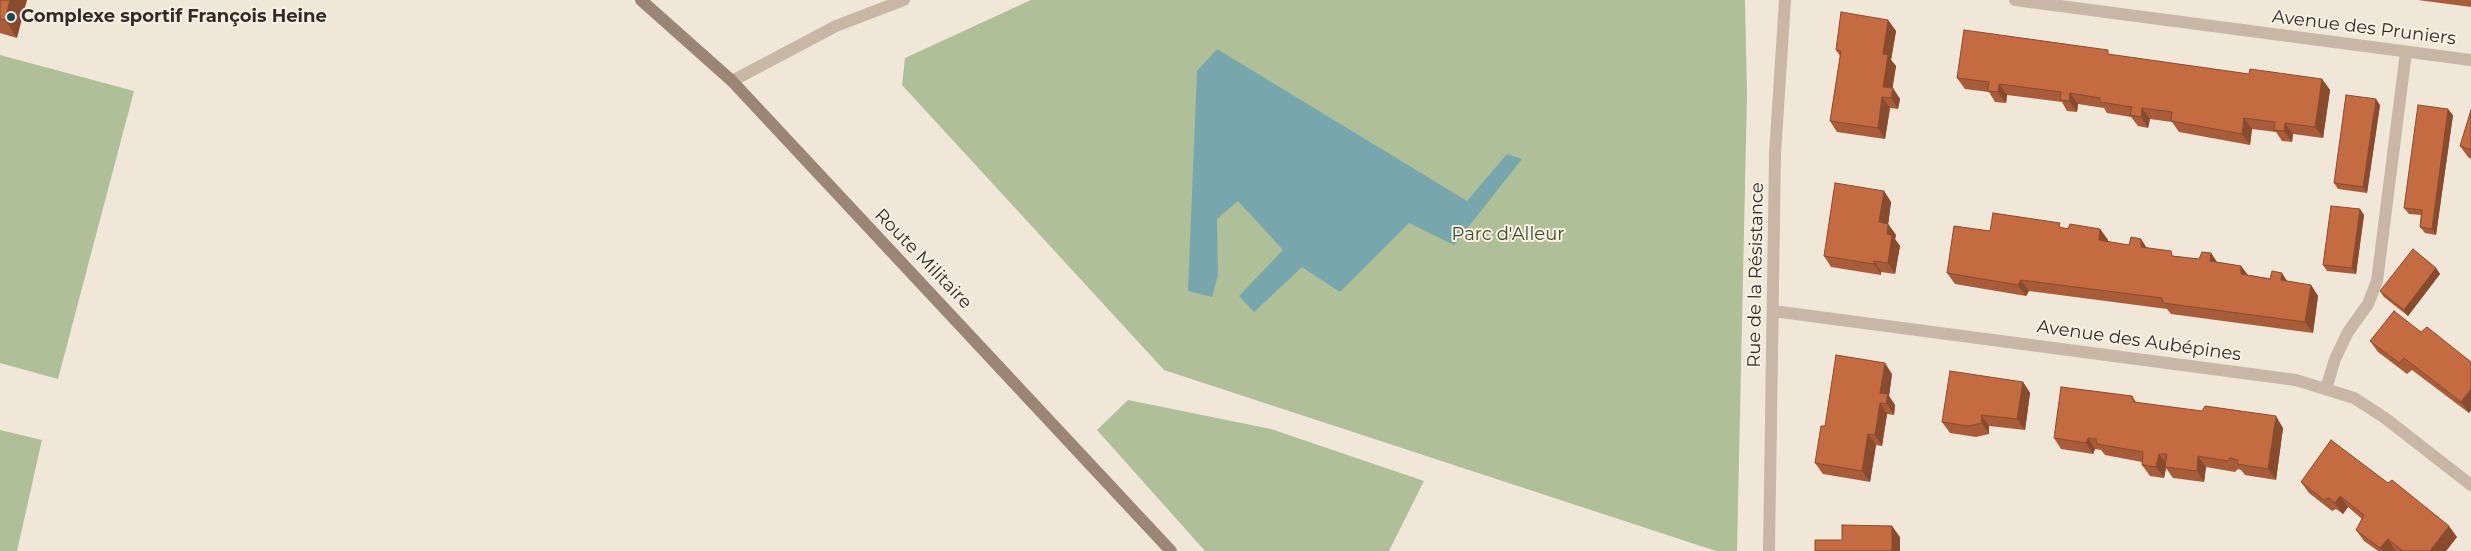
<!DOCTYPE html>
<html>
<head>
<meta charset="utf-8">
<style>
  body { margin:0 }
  canvas { display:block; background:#f0e7d8 }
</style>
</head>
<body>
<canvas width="2471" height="551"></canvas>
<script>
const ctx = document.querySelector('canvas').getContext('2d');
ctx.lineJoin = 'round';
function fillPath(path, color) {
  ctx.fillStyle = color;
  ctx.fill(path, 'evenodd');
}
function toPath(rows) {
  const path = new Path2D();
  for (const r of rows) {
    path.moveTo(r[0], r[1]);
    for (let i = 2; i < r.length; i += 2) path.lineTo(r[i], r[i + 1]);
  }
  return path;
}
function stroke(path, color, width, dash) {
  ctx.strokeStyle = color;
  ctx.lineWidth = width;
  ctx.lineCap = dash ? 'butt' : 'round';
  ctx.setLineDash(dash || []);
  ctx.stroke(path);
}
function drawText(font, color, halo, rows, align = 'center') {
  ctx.font = font + ' Montserrat,sans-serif';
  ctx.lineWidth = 4;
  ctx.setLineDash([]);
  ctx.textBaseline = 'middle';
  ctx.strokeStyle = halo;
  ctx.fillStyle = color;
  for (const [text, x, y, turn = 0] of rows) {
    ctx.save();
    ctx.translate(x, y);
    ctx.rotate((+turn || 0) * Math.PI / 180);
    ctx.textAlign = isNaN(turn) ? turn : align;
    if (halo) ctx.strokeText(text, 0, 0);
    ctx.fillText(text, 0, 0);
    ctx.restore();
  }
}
const green = toPath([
  [1031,0,1745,0,1747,94,1737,551,1716,551,1164,370,902,85,905,58],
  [0,55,134,91,58,379,0,363],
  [1128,400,1271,429,1424,481,1389,551,1205,551,1097,430],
  [0,430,42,440,17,551,0,551]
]);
const water = toPath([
  [1217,49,1467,201,1507,154,1522,159,1454,245,1409,223,1340,292,1302,267,1254,312,1239,296,1283,250,1238,201,1217,219,1218,275,1212,297,1188,291,1197,71]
]);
const lane = toPath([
  [2326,389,2335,359,2348,332,2368,304,2377,281,2406,52]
]);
const street = toPath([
  [2015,0,2471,60],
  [732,81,836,26,904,0],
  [1773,311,2296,380,2354,398,2385,418,2471,485],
  [1769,551,1775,154,1785,0]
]);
const secondary = toPath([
  [641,0,732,81,1171,551]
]);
const wall = toPath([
  [0,0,17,38,0,33],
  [2418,0,2471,0,2471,7],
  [1888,20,1896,31,1891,60,1896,66,1892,88,1900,99,1898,109,1890,108,1885,139,1837,132,1830,121,1840,56,1836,50],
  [2111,55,2249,74,2322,79,2330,90,2323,138,2293,134,2292,142,2282,141,2276,132,2252,129,2250,145,2179,132,2172,122,2150,119,2148,128,2138,126,2131,117,2107,113,2104,108,2078,104,2077,112,2067,111,2062,102,2007,95,2006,103,1995,102,1989,92,1965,89,1957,78],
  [2380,105,2367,193,2338,189,2334,183],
  [2471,110,2471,159,2468,157,2460,146],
  [2453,115,2436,235,2425,233,2420,227,2421,215,2409,214,2404,208],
  [1884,191,1891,202,1888,224,1896,235,1895,239,1900,246,1895,274,1881,272,1881,275,1831,267,1824,256],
  [2360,209,2364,215,2356,274,2327,271,2323,265],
  [2063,228,2100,229,2108,240,2108,242,2129,245,2141,239,2146,247,2174,256,2199,259,2211,253,2217,262,2241,266,2248,275,2311,285,2318,296,2313,333,2171,314,2167,309,2029,291,2026,296,1955,284,1947,273,1990,231],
  [2436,268,2440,274,2408,316,2384,297,2380,291],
  [2421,332,2471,362,2471,410,2469,413,2412,370,2407,374,2378,352,2370,341],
  [1892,374,1889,396,1895,405,1894,415,1887,414,1882,446,1876,445,1870,482,1823,474,1815,463,1825,426],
  [2023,382,2030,393,2025,430,1989,426,1989,434,1976,437,1950,433,1942,422],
  [2132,396,2136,402,2283,428,2276,480,2245,475,2241,470,2238,469,2235,472,2206,467,2204,482,2173,478,2166,468,2164,478,2150,476,2142,465,2142,462,2105,455,2101,450,2095,449,2093,454,2061,449,2054,438],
  [2301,482,2457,537,2446,551,2378,551,2364,541,2356,530,2362,519,2348,507,2343,514,2336,509,2332,511,2309,493]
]);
const shadedWall = toPath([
  [10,0,27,0,17,38,5,20],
  [1888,20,1896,31,1891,60,1896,66,1891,98,1883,87,1883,54],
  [2322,79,2330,90,2323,138,2315,127],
  [1999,84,2007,95,2006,103,1998,92],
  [1893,88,1900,99,1898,109,1891,98],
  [2070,93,2078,104,2077,112,2069,101],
  [1882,97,1890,108,1885,139,1878,128],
  [2376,99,2380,105,2367,193,2363,187],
  [2142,108,2150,119,2148,128,2141,117],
  [2448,109,2453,115,2436,235,2432,229],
  [2244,118,2252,129,2250,145,2242,134],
  [2285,123,2293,134,2292,142,2284,131],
  [1884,191,1891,202,1887,234,1879,222],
  [2360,209,2364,215,2356,274,2352,268],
  [1888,224,1896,235,1895,239,1900,246,1895,274,1888,263,1887,234],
  [2100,229,2108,240,2106,251,2099,240],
  [2141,239,2148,250,2141,247],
  [2211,253,2218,264,2210,261],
  [1874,261,1881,272,1881,275,1874,264],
  [2241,266,2249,277,2241,274],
  [2436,268,2440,274,2408,316,2404,310],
  [2282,273,2289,284,2281,280],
  [2021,280,2029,291,2026,296,2018,285],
  [2311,285,2318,296,2313,333,2305,322],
  [1885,363,1892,374,1889,396,1895,405,1894,415,1880,393],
  [2023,382,2030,393,2025,430,2017,419],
  [2471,389,2471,410,2469,413,2461,402],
  [1880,403,1887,414,1882,446,1875,435],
  [1981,415,1989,426,1989,434,1982,423],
  [2276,416,2283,428,2276,480,2268,469],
  [1868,434,1876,445,1870,482,1862,471],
  [2088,438,2095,449,2093,454,2086,443],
  [2159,454,2167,465,2165,467,2166,468,2164,478,2156,467],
  [2198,456,2206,467,2204,482,2197,471],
  [2340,496,2348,507,2343,514,2335,503],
  [1892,526,1900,537,1900,551,1892,551],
  [2449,526,2457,537,2446,551,2430,551],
  [2388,539,2395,550,2395,551,2383,551,2380,548]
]);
const building = toPath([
  [0,0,10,0,5,20,0,19,0,0],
  [1841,12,1888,20,1883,54,1888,55,1883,87,1893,88,1891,98,1882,97,1878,128,1830,121,1841,51,1836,50,1841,12],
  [1964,30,2108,50,2108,54,2249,74,2250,69,2322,79,2315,127,2285,123,2284,131,2274,130,2275,122,2244,118,2242,134,2171,121,2172,112,2142,108,2141,117,2130,115,2132,107,2100,102,2100,98,2070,93,2069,101,2060,100,2061,92,1999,84,1998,92,1987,91,1989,82,1957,78,1964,30],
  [2346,95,2376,99,2363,187,2334,183,2346,95],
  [2418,105,2448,109,2432,229,2420,227,2422,210,2404,208,2418,105],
  [2471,110,2471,150,2460,146,2471,110],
  [1835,183,1884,191,1879,222,1888,224,1887,234,1892,235,1888,263,1874,261,1874,264,1824,256,1835,183],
  [2331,206,2360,209,2352,268,2323,265,2331,206],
  [1993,213,2060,223,2059,227,2068,229,2070,224,2100,229,2099,240,2129,245,2131,237,2141,239,2141,247,2171,251,2172,256,2199,259,2202,252,2211,253,2210,261,2241,266,2241,274,2270,279,2272,271,2282,273,2281,280,2311,285,2305,322,2163,303,2162,298,2021,280,2018,285,1947,273,1954,226,1990,231,1993,213],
  [2413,249,2436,268,2404,310,2380,291,2413,249],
  [2394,311,2421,332,2427,327,2471,362,2471,389,2461,402,2404,358,2399,363,2370,341,2394,311],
  [1836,355,1885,363,1880,393,1888,394,1886,404,1880,403,1875,435,1868,434,1862,471,1815,463,1821,426,1825,426,1836,355],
  [1950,371,2023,382,2017,419,1981,415,1982,423,1968,426,1942,422,1950,371],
  [2061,387,2132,396,2134,402,2202,411,2205,406,2276,416,2268,469,2237,464,2238,460,2230,458,2227,461,2198,456,2197,471,2165,467,2167,454,2159,454,2156,467,2142,465,2143,452,2097,444,2096,439,2088,438,2086,443,2054,438,2061,387],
  [2331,440,2388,483,2392,480,2449,526,2430,551,2403,551,2388,539,2380,548,2356,530,2364,515,2340,496,2335,503,2329,498,2324,500,2301,482,2331,440],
  [1842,525,1892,526,1892,551,1815,551,1815,540,1842,540,1842,525]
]);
const markers = [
  [11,17,5,"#1c4c54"]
];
const poiNames = [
  ["Complexe sportif François Heine",21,17]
];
const streetNames = [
  ["Avenue des Pruniers",2364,28,7],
  ["Route Militaire",923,259,46],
  ["Rue de la Résistance",1756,275,-89],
  ["Avenue des Aubépines",2139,341,8]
];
const parkNames = [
  ["Parc d'Alleur",1508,235]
];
fillPath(green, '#afbf98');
fillPath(water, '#77a7ad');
stroke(lane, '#c8b7a4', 12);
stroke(street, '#c8b7a4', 12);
stroke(secondary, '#9b8676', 12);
fillPath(wall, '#a95c39');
fillPath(shadedWall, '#894b2e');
fillPath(building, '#c46b42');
stroke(building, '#894b2e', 1);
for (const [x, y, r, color] of markers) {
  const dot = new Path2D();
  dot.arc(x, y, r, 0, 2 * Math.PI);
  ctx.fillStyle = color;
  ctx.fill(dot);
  stroke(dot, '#f8f0e4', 2);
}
drawText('bold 18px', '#332b26', '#f8f0e4', poiNames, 'left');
drawText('18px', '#332b26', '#f8f0e4', streetNames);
drawText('18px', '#40512a', '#f8f0e4', parkNames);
</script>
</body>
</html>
